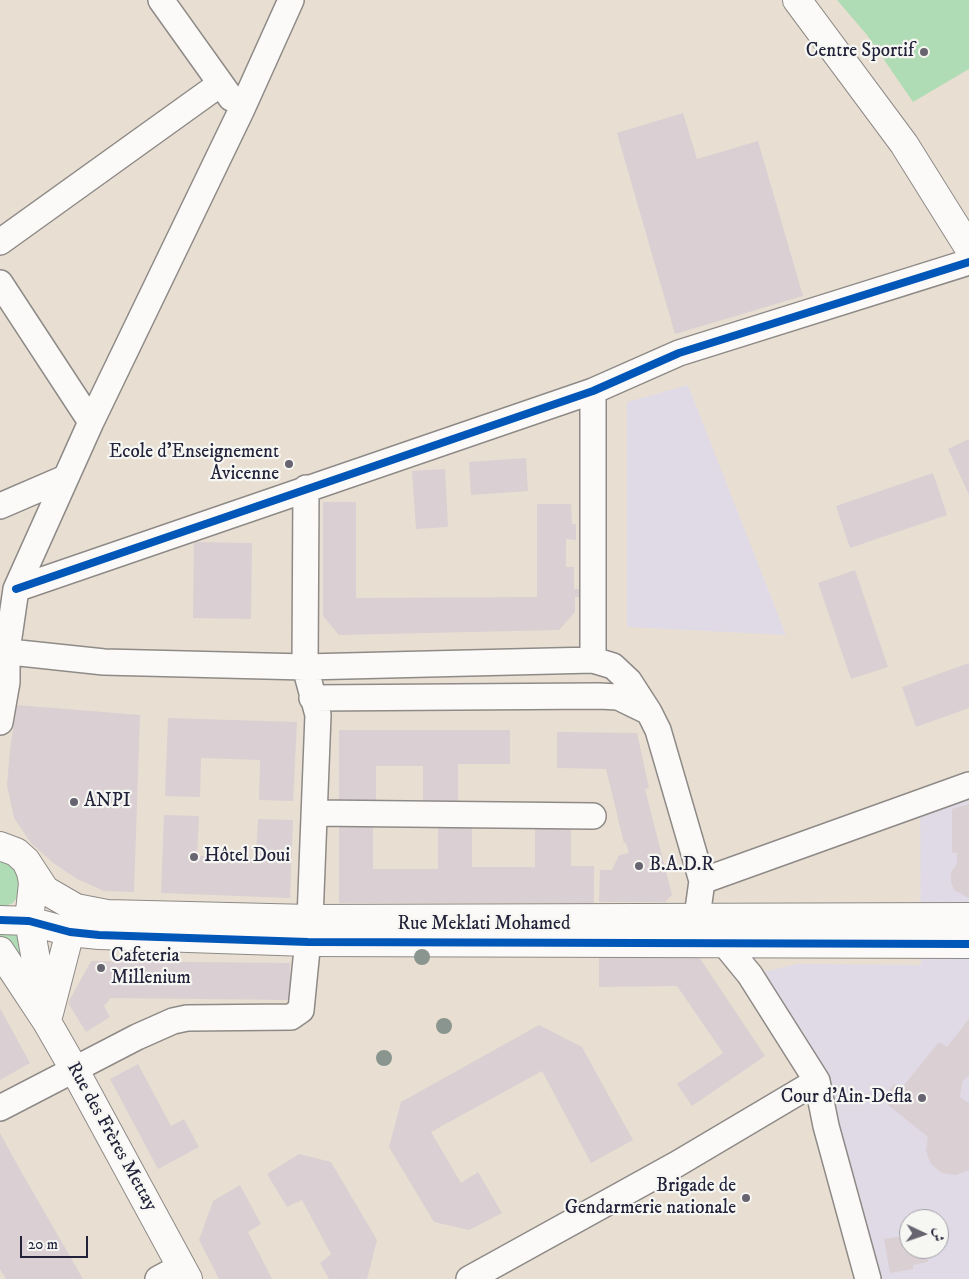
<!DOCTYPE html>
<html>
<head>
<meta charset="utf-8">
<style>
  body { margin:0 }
  #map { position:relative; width:969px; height:1279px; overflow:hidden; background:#e8dfd2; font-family:"IM FELL DW Pica",Amiri,serif }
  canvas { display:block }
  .north { position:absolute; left:899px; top:1209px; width:50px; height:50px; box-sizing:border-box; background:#f6f6f2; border:1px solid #a1a1a9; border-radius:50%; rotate:93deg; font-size:14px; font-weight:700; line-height:20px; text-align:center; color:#22223b }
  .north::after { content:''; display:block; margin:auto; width:18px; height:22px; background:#676470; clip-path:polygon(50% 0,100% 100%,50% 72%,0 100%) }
  .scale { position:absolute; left:20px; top:1236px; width:68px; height:22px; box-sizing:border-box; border:2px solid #22223b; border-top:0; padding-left:6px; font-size:15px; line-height:18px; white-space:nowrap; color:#22223b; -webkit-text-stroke:4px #f6f6f2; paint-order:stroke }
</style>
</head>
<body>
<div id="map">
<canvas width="969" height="1279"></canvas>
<div class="north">ش</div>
<div class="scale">20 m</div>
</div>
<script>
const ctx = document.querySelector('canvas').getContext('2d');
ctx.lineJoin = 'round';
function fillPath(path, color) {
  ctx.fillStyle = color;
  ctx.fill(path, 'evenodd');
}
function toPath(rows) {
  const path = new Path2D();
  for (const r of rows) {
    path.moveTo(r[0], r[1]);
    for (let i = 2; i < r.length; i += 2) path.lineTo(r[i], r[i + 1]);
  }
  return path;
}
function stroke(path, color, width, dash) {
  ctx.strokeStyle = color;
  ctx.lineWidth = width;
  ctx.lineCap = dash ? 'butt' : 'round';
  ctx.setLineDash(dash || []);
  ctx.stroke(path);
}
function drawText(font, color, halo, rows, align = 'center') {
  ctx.font = font + ' "IM FELL DW Pica",serif';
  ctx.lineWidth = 4.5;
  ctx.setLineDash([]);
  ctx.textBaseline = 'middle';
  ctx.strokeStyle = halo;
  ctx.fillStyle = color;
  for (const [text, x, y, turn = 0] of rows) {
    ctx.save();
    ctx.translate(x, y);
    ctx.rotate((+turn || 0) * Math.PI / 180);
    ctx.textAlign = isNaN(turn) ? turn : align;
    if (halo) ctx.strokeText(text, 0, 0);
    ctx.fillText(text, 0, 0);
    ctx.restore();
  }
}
const built = toPath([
  [688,385,786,635,627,627,627,402],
  [969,785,969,1279,868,1279,826,1126,750,975,797,964,921,965,920,802],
  [909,1219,939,1219,939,1249,909,1249]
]);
const green = toPath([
  [837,0,969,0,969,69,913,102,867,35],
  [0,857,13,863,21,878,18,896,13,903,0,908],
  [0,932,25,935,31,990,0,939]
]);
const building = toPath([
  [683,113,697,159,758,141,803,296,675,334,617,133],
  [969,439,969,495,948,449],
  [526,458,528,491,471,495,469,462],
  [445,469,448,527,416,529,412,471],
  [933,473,947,515,850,548,836,506],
  [323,502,356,502,356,598,537,597,537,504,571,504,572,524,576,524,576,540,566,539,566,567,574,567,574,589,579,589,579,597,575,597,575,612,559,630,339,635,323,616],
  [194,542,252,543,251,619,193,618],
  [855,570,888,667,851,679,818,583],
  [969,663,969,708,916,727,902,687],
  [17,705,140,715,134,892,104,891,77,879,52,862,31,843,14,818,7,785,10,749],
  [168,718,297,722,293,801,259,800,260,760,201,758,200,797,165,796],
  [339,730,510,730,510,764,458,764,458,805,423,805,423,766,376,766,376,802,339,802],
  [557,732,637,733,649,788,645,789,672,895,665,902,599,902,600,870,612,870,619,855,629,853,626,843,624,843,606,769,557,768],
  [969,804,969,898,954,890,951,881,951,872,957,864,957,853,952,853,952,809],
  [164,815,199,816,197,856,256,858,258,819,293,820,290,898,161,893],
  [339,827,373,827,373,869,438,869,438,828,472,828,472,867,535,867,535,827,571,827,571,866,594,866,594,903,339,903],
  [697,954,765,1056,692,1106,677,1084,723,1053,677,986,599,987,599,955],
  [91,961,290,963,290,1000,111,998,104,1006,110,1017,86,1032,68,1003],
  [0,1008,30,1063,0,1080],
  [969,1019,969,1075,962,1082,960,1097,969,1103,969,1170,956,1175,942,1173,931,1164,926,1151,928,1137,882,1100,894,1084,901,1089,939,1042,947,1047],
  [539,1025,582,1047,633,1140,591,1163,542,1071,431,1132,461,1183,478,1172,502,1213,469,1230,434,1222,389,1147,401,1102],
  [138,1064,171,1126,184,1119,199,1147,158,1169,110,1079],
  [0,1133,18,1166,83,1279,6,1279,0,1269],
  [299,1154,331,1162,377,1240,367,1279,329,1279,320,1263,331,1254,302,1200,287,1207,267,1174],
  [240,1185,261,1224,248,1232,272,1279,219,1279,199,1240,213,1201],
  [909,1235,909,1249,926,1249,928,1262,913,1265,913,1269,890,1273,884,1239]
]);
const minor = toPath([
  [161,0,231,98],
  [0,242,220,84],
  [0,283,91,422],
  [593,391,593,660],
  [0,506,65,478],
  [16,589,593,391,679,353,969,262],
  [0,651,104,662,305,667,593,660,613,666,629,681,649,712],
  [312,698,599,696,618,697,649,712,658,730,702,881,697,917],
  [0,722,7,682,7,651,16,589,91,422,241,111,291,0],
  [315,813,593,816],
  [702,881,969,785],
  [723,942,750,975,817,1081,826,1126,868,1279],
  [0,1108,137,1037,173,1021,187,1018,291,1017,301,1010,310,919,318,715,305,667,306,488],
  [158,1279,182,1266],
  [469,1279,677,1164,817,1081]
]);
const tertiary = toPath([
  [0,846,16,852,26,861,31,872,33,883,29,921,45,1010],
  [26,861,45,890,76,908,107,914,310,919,969,917],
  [0,920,29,921,70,932,99,935,308,942,969,944],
  [0,951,47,1022,74,1069,188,1279],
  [49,1013,70,932]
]);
const primary = toPath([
  [797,0,904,144,969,248]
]);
const cycleway = toPath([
  [16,589,593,391,679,353,969,262],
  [0,920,29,921,70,932,99,935,308,942,969,944]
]);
const trees = [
  [422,957],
  [444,1026],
  [384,1058]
];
const markers = [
  [924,52,5,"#676470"],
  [289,464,5,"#676470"],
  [74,802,5,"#676470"],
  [194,857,5,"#676470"],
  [639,866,5,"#676470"],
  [101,968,5,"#676470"],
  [922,1098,5,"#676470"],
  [746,1198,5,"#676470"]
];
const poiNames = [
  ["Centre Sportif",914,52],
  ["Ecole d'Enseignement",279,453],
  ["Avicenne",279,475],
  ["ANPI",84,802,"left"],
  ["Hôtel Doui",204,857,"left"],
  ["B.A.D.R",649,866,"left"],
  ["Cafeteria",111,957,"left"],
  ["Millenium",111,979,"left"],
  ["Cour d'Ain-Defla",912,1098],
  ["Brigade de",736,1187],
  ["Gendarmerie nationale",736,1209]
];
const streetNames = [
  ["Rue Meklati Mohamed",484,925],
  ["Rue des Frères Mettay",111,1137,61]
];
fillPath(built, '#e0dae6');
fillPath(green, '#b0dcb5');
fillPath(building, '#dacfd2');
stroke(minor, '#8e8a87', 28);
stroke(tertiary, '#8e8a87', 30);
stroke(primary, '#8e8a87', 30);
stroke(minor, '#fcfaf8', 25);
stroke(tertiary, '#fcfaf8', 28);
stroke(primary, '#fcfaf8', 28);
stroke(cycleway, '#0057b8', 8);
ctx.fillStyle = '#8b958f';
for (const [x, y] of trees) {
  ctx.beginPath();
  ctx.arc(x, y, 8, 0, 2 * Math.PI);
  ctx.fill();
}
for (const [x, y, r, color] of markers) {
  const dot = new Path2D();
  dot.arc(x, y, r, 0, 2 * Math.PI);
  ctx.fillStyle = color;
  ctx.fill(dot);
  stroke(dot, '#f6f6f2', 2);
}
drawText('19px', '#22223b', '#f6f6f2', poiNames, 'right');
drawText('19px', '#22223b', '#f6f6f2', streetNames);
</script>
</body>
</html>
